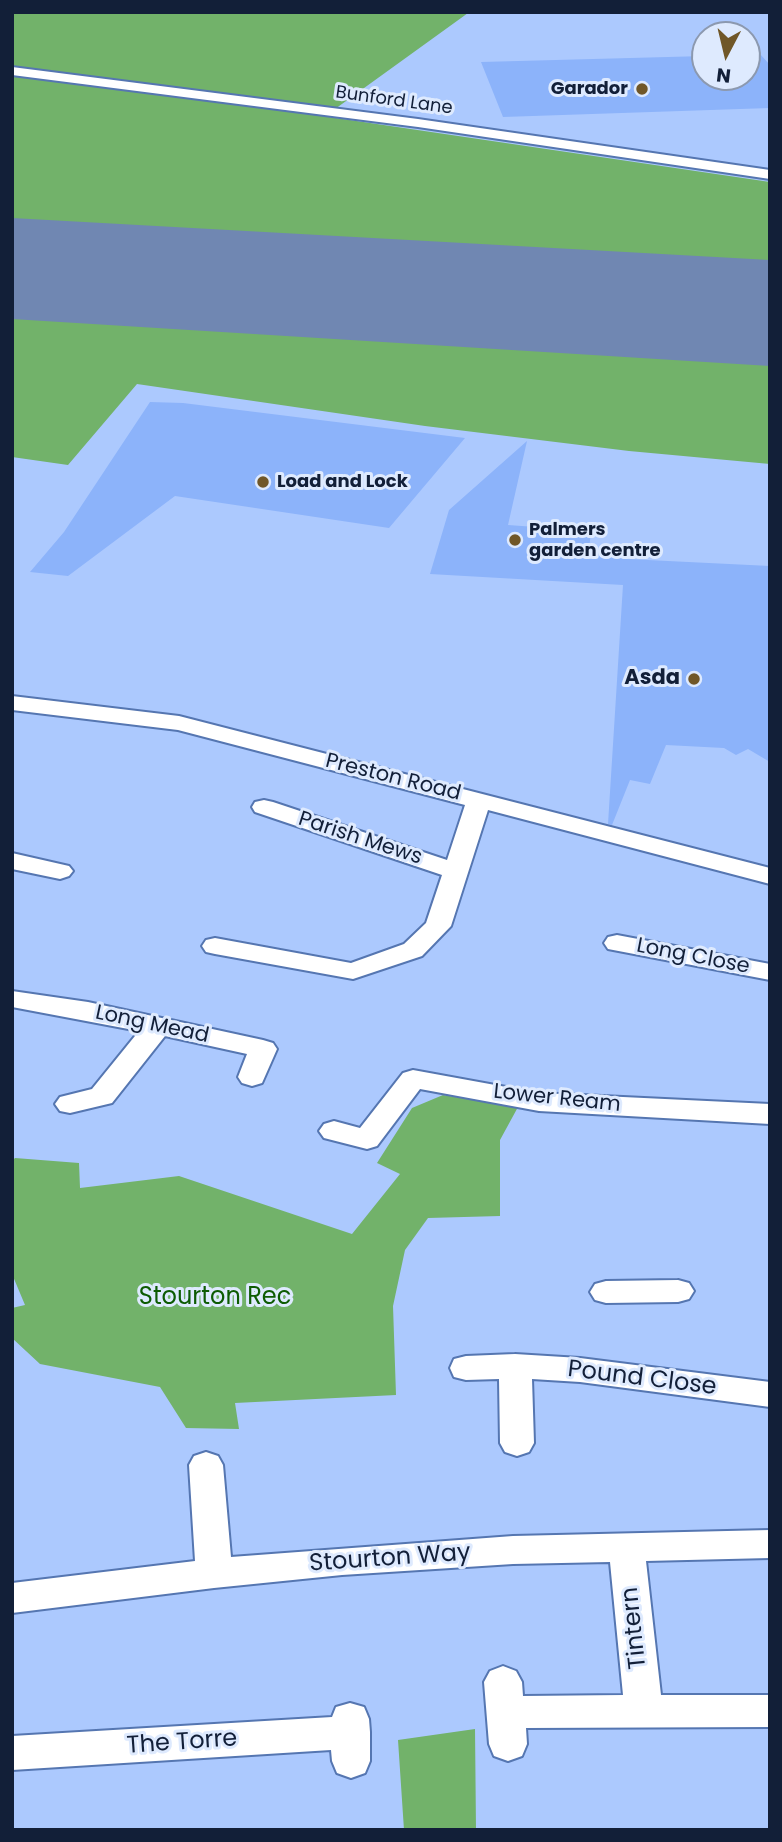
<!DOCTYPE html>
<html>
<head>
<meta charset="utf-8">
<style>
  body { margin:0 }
  #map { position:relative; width:782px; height:1842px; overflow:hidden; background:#acc9fe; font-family:Poppins,sans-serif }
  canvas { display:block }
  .frame { position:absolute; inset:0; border:14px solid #121f38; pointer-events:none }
  .north { position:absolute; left:691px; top:21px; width:70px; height:70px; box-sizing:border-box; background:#deeafe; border:2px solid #8c99af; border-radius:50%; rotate:187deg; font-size:19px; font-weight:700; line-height:28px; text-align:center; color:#121f38 }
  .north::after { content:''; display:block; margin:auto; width:24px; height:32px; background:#705728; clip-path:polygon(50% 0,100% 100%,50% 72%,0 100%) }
</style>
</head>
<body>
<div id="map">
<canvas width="782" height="1842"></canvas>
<div class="frame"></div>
<div class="north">N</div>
</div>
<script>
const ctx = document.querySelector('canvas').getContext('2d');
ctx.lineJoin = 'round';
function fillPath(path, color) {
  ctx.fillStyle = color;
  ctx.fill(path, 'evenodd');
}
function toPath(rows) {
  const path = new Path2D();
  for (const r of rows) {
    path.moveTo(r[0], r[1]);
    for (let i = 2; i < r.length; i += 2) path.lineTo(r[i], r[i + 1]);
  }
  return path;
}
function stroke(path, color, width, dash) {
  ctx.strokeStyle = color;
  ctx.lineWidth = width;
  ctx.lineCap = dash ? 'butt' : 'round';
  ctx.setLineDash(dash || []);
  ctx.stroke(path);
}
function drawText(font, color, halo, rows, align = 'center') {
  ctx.font = font + ' Poppins,sans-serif';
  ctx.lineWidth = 6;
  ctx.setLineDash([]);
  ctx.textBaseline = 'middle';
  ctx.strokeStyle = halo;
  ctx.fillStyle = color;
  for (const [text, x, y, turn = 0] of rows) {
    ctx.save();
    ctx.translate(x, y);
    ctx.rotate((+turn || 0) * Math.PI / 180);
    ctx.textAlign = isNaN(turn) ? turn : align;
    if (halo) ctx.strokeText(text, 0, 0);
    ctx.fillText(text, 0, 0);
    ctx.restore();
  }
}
const green = toPath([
  [12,12,463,12,468,13,335,109,12,69],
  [12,76,309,114,770,182,770,464,629,451,425,426,137,384,68,465,12,457],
  [443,1095,518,1107,500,1140,500,1216,428,1218,405,1250,393,1306,396,1395,235,1403,239,1429,186,1428,160,1387,40,1364,12,1338,12,1308,25,1305,12,1274,12,1161,15,1158,79,1163,80,1188,179,1176,352,1234,400,1174,377,1163,412,1108],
  [475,1729,476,1830,404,1830,398,1740]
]);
const runway = toPath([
  [12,218,770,260,770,366,12,319,12,218]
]);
const building = toPath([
  [760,54,770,65,770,108,503,117,481,62,705,56,705,77,747,77,747,55],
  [150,402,183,403,465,438,389,528,175,496,68,576,30,572,64,532],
  [527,441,508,525,591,531,589,550,627,559,770,566,770,762,748,749,736,755,724,748,666,745,650,784,630,780,612,825,608,824,623,585,430,574,449,510]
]);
const minor = toPath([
  [12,67,418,119,770,170,770,179,418,127,12,75,12,67],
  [12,696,179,716,770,868,770,884,488,810,451,926,422,956,353,979,215,954,206,952,202,946,206,940,215,938,351,963,404,944,426,923,442,875,255,812,252,807,255,802,264,800,273,802,447,860,465,805,178,730,12,710,12,696],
  [12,853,69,866,73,871,69,876,60,879,12,869,12,853],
  [617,935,770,964,770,980,608,949,604,943,608,937,617,935],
  [12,991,88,1002,263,1040,273,1043,277,1049,262,1083,252,1086,242,1083,238,1077,247,1054,165,1036,112,1103,70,1113,60,1111,55,1104,60,1097,92,1089,139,1031,12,1007,12,991],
  [413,1070,539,1093,770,1104,770,1124,539,1111,420,1089,377,1146,367,1149,324,1138,319,1131,324,1124,334,1121,360,1128,403,1073,413,1070],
  [678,1280,689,1283,694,1291,689,1299,678,1302,606,1303,595,1300,590,1292,595,1284,606,1281,678,1280],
  [515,1354,580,1358,770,1382,770,1407,580,1382,532,1379,534,1443,529,1452,517,1456,505,1452,500,1443,499,1379,466,1380,454,1377,450,1368,454,1359,466,1356,515,1354],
  [206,1452,218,1456,223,1465,231,1557,513,1536,770,1530,770,1558,646,1561,661,1695,770,1695,770,1727,526,1728,527,1744,522,1756,508,1761,494,1756,489,1744,484,1682,490,1671,503,1666,516,1671,522,1682,523,1696,623,1695,610,1562,513,1564,342,1575,214,1588,12,1613,12,1583,195,1561,189,1465,194,1456,206,1452],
  [350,1703,364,1707,369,1719,370,1732,370,1761,365,1773,351,1778,337,1773,332,1761,331,1750,12,1770,12,1736,332,1717,336,1707,350,1703]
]);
const markers = [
  [642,89,7,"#705728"],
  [263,482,7,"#705728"],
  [515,540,7,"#705728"],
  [694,679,7,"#705728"]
];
const farPoinames = [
  ["Garador",628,89,"right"],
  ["Load and Lock",277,482],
  ["Palmers",529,530],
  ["garden centre",529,551]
];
const farStreetnames = [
  ["Bunford Lane",394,101,8]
];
const poiNames = [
  ["Asda",680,679]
];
const streetNames = [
  ["Preston Road",393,778,14],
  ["Parish Mews",360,839,18],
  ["Long Close",693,957,11],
  ["Long Mead",152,1025,12],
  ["Lower Ream",557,1099,6]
];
const nearParknames = [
  ["Stourton Rec",215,1298]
];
const nearStreetnames = [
  ["Pound Close",642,1379,7],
  ["Stourton Way",390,1559,-4],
  ["Tintern",635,1628,-96],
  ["The Torre",182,1743,-4]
];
fillPath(green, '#72b26a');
fillPath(runway, '#7087b2');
fillPath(building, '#8cb3fa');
stroke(minor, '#5576b1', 4);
fillPath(minor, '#fff');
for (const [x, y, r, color] of markers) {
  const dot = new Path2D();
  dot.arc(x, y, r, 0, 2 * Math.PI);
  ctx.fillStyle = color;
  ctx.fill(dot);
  stroke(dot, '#deeafe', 2.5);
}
drawText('bold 18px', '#121f38', '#deeafe', farPoinames, 'left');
drawText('18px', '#121f38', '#deeafe', farStreetnames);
drawText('bold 21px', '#121f38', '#deeafe', poiNames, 'right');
drawText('21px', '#121f38', '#deeafe', streetNames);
drawText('24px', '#0d5b03', '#deeafe', nearParknames);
drawText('24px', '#121f38', '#deeafe', nearStreetnames);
</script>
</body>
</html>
